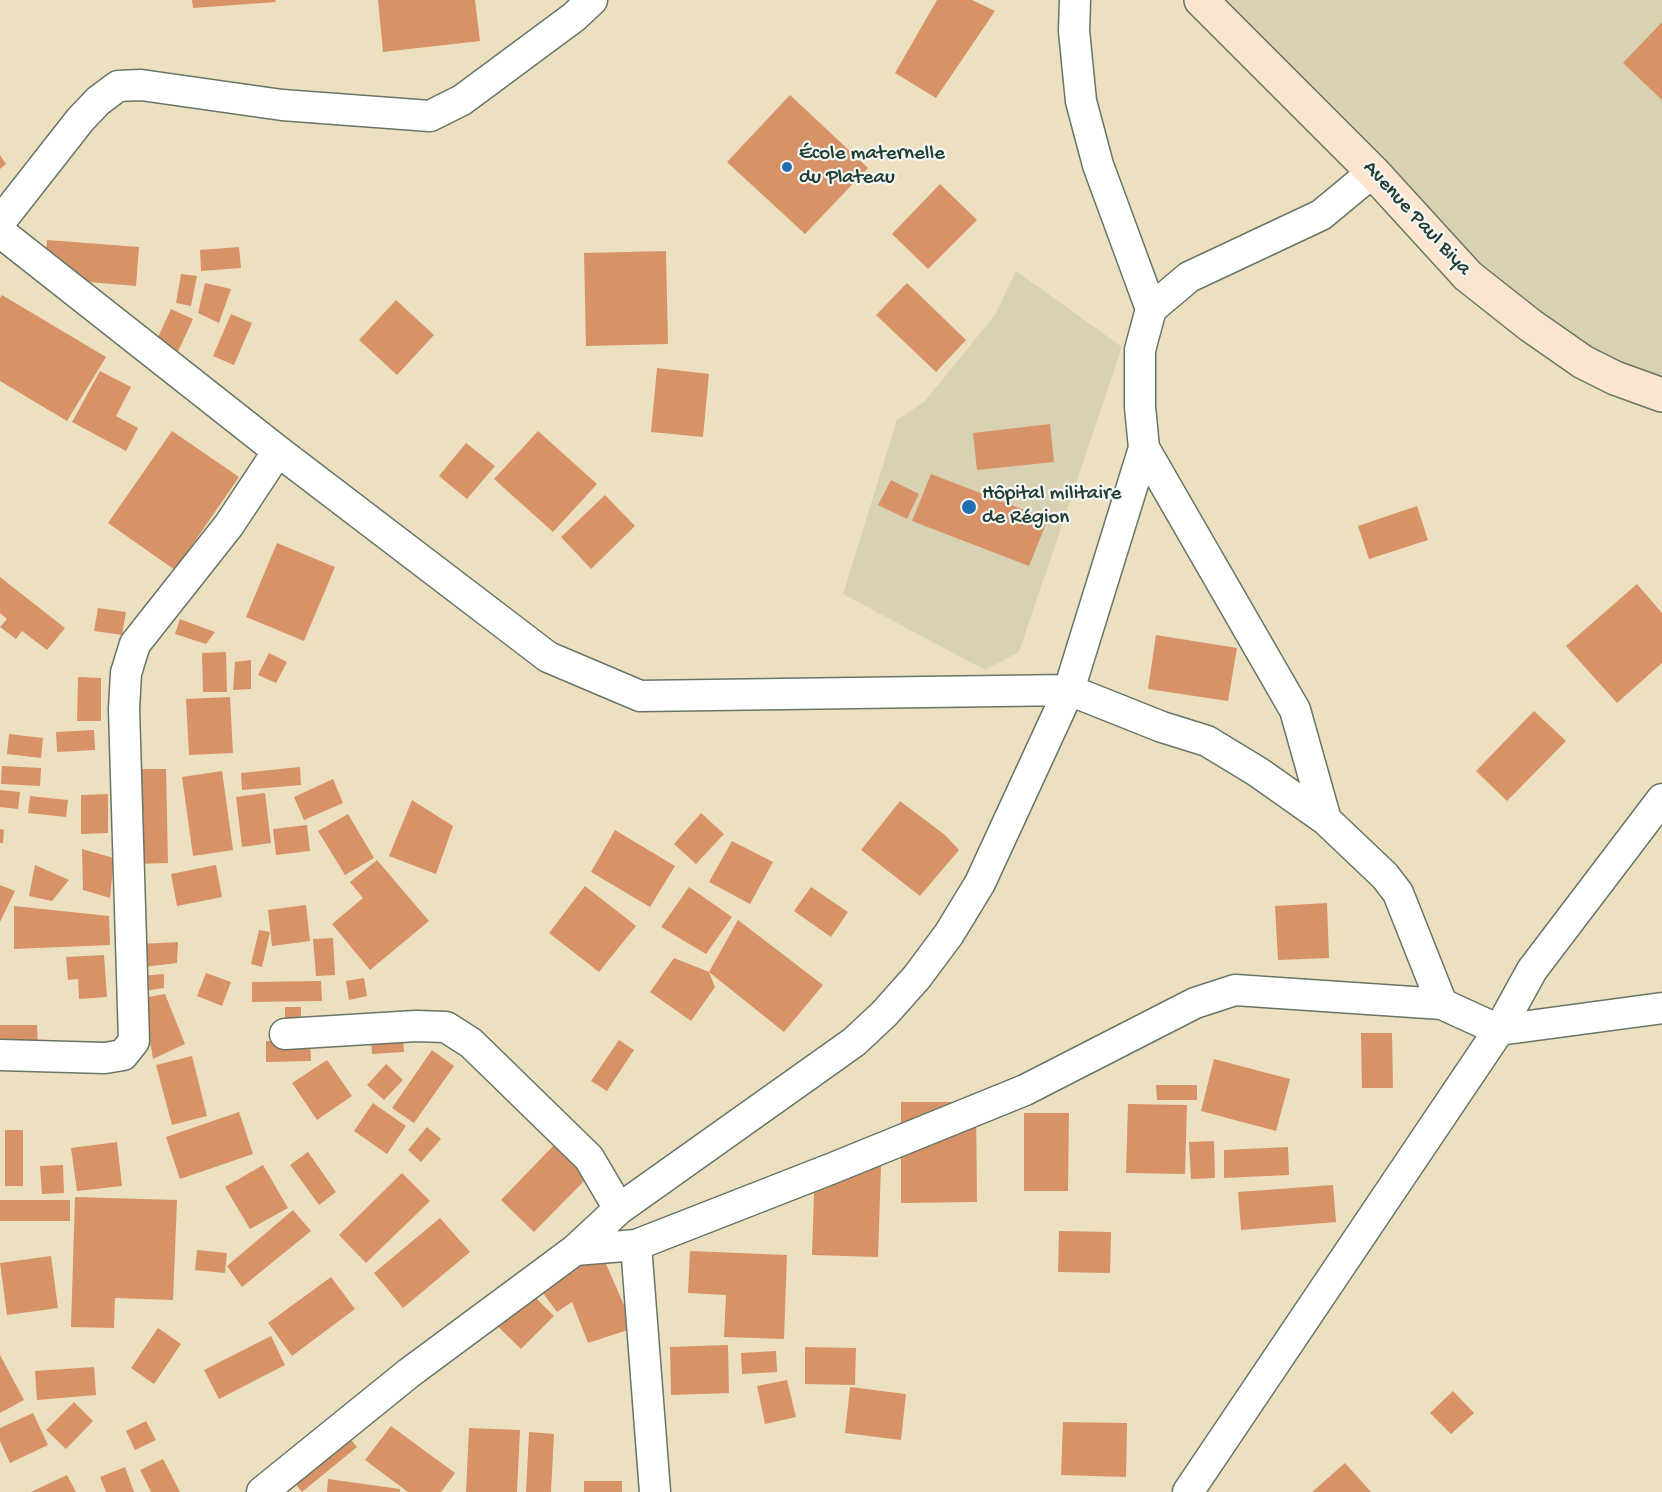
<!DOCTYPE html>
<html>
<head>
<meta charset="utf-8">
<style>
  body { margin:0 }
  canvas { display:block; background:#ece0c0 }
</style>
</head>
<body>
<canvas width="1662" height="1492"></canvas>
<script>
const ctx = document.querySelector('canvas').getContext('2d');
ctx.lineJoin = 'round';
function fillPath(path, color) {
  ctx.fillStyle = color;
  ctx.fill(path, 'evenodd');
}
function toPath(rows) {
  const path = new Path2D();
  for (const r of rows) {
    path.moveTo(r[0], r[1]);
    for (let i = 2; i < r.length; i += 2) path.lineTo(r[i], r[i + 1]);
  }
  return path;
}
function stroke(path, color, width, dash) {
  ctx.strokeStyle = color;
  ctx.lineWidth = width;
  ctx.lineCap = dash ? 'butt' : 'round';
  ctx.setLineDash(dash || []);
  ctx.stroke(path);
}
function drawText(font, color, halo, rows, align = 'center') {
  ctx.font = font + ' "Gochi Hand",sans-serif';
  ctx.lineWidth = 4.5;
  ctx.setLineDash([]);
  ctx.textBaseline = 'middle';
  ctx.strokeStyle = halo;
  ctx.fillStyle = color;
  for (const [text, x, y, turn = 0] of rows) {
    ctx.save();
    ctx.translate(x, y);
    ctx.rotate((+turn || 0) * Math.PI / 180);
    ctx.textAlign = isNaN(turn) ? turn : align;
    if (halo) ctx.strokeText(text, 0, 0);
    ctx.fillText(text, 0, 0);
    ctx.restore();
  }
}
const built = toPath([
  [1201,0,1662,0,1662,386,1600,365,1488,285],
  [1016,271,1122,347,1019,652,985,670,843,594,897,420,924,402,995,315]
]);
const building = toPath([
  [192,0,275,0,276,2,193,8],
  [378,0,475,0,480,41,383,52],
  [937,0,972,0,995,11,936,98,895,73],
  [1662,22,1662,100,1623,63],
  [790,95,868,168,805,234,727,162],
  [0,155,6,164,0,169],
  [940,184,977,220,928,269,892,234],
  [47,240,139,247,136,286,43,278],
  [239,247,241,268,201,271,200,250],
  [666,251,668,344,586,346,584,253],
  [181,274,197,276,191,306,176,303],
  [205,283,231,289,219,323,198,313],
  [907,283,966,340,936,372,876,315],
  [2,295,106,357,67,421,0,381,0,298],
  [396,300,434,335,397,375,359,340],
  [171,309,193,319,175,358,153,348],
  [231,314,252,323,234,365,213,356],
  [657,368,709,374,703,437,651,432],
  [100,371,131,387,116,416,138,428,126,451,72,422],
  [1050,424,1054,462,977,470,973,433],
  [172,431,239,477,175,570,108,523],
  [538,431,597,484,553,532,494,479],
  [466,443,495,466,467,499,439,476],
  [931,474,1048,519,1029,566,912,521],
  [891,480,919,494,907,519,878,505],
  [605,495,635,526,591,569,561,537],
  [1417,506,1428,540,1369,559,1358,526],
  [277,543,335,567,304,641,246,617],
  [0,577,65,628,47,650,22,631,16,639,0,627,7,619,0,613],
  [1637,584,1662,613,1662,663,1617,703,1566,646],
  [98,608,126,612,122,635,94,631],
  [180,619,215,632,206,644,175,634],
  [1156,635,1237,648,1228,701,1148,689],
  [226,652,227,692,203,692,202,653],
  [269,653,287,662,276,683,258,675],
  [251,660,251,689,233,690,235,662],
  [78,677,101,678,101,721,77,721],
  [230,697,233,753,189,755,186,699],
  [1534,711,1566,741,1507,801,1476,771],
  [94,730,95,750,57,752,56,732],
  [9,734,43,738,41,758,7,754],
  [2,766,41,768,40,786,1,784],
  [300,767,301,785,242,790,241,773],
  [135,769,166,769,168,863,136,864],
  [222,771,233,850,193,856,182,777],
  [333,779,343,803,304,820,294,797],
  [0,790,20,792,18,809,0,807],
  [265,793,271,843,242,847,236,797],
  [108,794,108,833,81,834,81,795],
  [30,796,68,800,66,817,28,813],
  [412,800,453,826,436,874,389,856],
  [900,801,945,835,959,850,920,896,861,850],
  [701,813,724,834,696,864,674,844],
  [348,814,374,858,345,875,318,831],
  [307,825,310,851,276,855,273,829],
  [0,829,4,830,3,843,0,843],
  [615,830,675,866,650,907,591,872],
  [732,841,773,862,750,904,709,882],
  [82,849,114,858,110,898,83,890],
  [377,860,429,921,370,970,332,924,363,898,350,882],
  [35,865,69,880,52,901,29,896],
  [216,865,222,897,177,906,171,874],
  [0,885,15,891,0,922],
  [585,886,636,926,599,972,549,933],
  [689,887,732,917,706,954,661,927],
  [811,887,848,912,831,937,794,911],
  [1327,903,1329,958,1278,960,1275,906],
  [306,905,310,941,272,946,268,910],
  [14,906,109,916,110,945,14,949],
  [738,920,823,985,784,1032,709,972,715,987,691,1021,650,992,674,958,709,972],
  [259,930,270,932,262,967,251,964],
  [333,938,335,975,316,976,313,939],
  [178,942,177,963,144,967,140,944],
  [104,955,107,997,79,999,78,979,68,980,66,957],
  [206,973,231,982,222,1006,197,996],
  [164,974,164,988,144,991,141,976],
  [364,978,367,996,349,1000,346,981],
  [321,981,322,1001,252,1002,252,982],
  [165,994,185,1044,153,1059,143,998],
  [285,1007,301,1007,301,1025,285,1025],
  [0,1025,37,1025,38,1046,0,1046],
  [1361,1033,1392,1033,1393,1088,1362,1088],
  [403,1037,404,1052,372,1054,371,1039],
  [310,1040,311,1061,266,1062,266,1041],
  [619,1040,634,1050,607,1091,591,1081],
  [432,1050,454,1066,414,1123,392,1108],
  [192,1056,207,1116,172,1125,156,1065],
  [1214,1059,1290,1079,1276,1131,1201,1111],
  [327,1060,352,1096,317,1120,292,1083],
  [386,1064,403,1080,384,1100,367,1085],
  [1156,1085,1197,1085,1197,1100,1157,1100],
  [901,1102,976,1102,977,1202,901,1203],
  [373,1103,406,1126,387,1154,354,1131],
  [1128,1104,1187,1105,1185,1174,1126,1173],
  [239,1112,253,1154,180,1179,166,1137],
  [1024,1113,1069,1113,1068,1191,1024,1191],
  [427,1127,441,1139,421,1162,408,1150],
  [5,1130,23,1130,23,1186,5,1186],
  [1214,1141,1215,1178,1191,1179,1189,1142],
  [117,1142,122,1186,77,1191,71,1148],
  [556,1143,590,1175,534,1232,501,1200],
  [1288,1147,1289,1175,1224,1178,1224,1150],
  [308,1152,336,1192,319,1205,290,1165],
  [815,1164,881,1166,878,1257,812,1255],
  [63,1165,64,1193,42,1194,40,1166],
  [263,1165,288,1208,250,1229,225,1187],
  [402,1173,430,1201,366,1263,339,1235],
  [1333,1185,1336,1222,1241,1230,1238,1192],
  [75,1197,177,1200,173,1300,115,1298,114,1328,71,1327],
  [0,1200,70,1200,70,1221,0,1221],
  [293,1210,311,1231,242,1287,227,1266],
  [440,1218,470,1252,403,1308,374,1273],
  [1059,1231,1111,1232,1110,1273,1058,1272],
  [197,1250,227,1253,225,1273,195,1270],
  [690,1251,787,1255,784,1339,724,1337,726,1295,688,1293],
  [51,1256,58,1308,7,1315,0,1263],
  [603,1257,634,1328,588,1343,572,1302,557,1312,529,1274],
  [331,1277,355,1309,292,1356,268,1323],
  [516,1278,554,1316,521,1349,482,1311],
  [158,1328,181,1344,154,1384,131,1368],
  [271,1336,285,1365,219,1399,204,1370],
  [728,1345,729,1393,671,1395,670,1347],
  [805,1347,856,1348,855,1385,805,1384],
  [776,1351,777,1372,742,1374,741,1353],
  [0,1355,24,1400,0,1413],
  [94,1367,96,1395,37,1400,35,1371],
  [787,1380,796,1417,765,1424,757,1386],
  [850,1387,906,1394,901,1440,845,1433],
  [1453,1391,1474,1413,1451,1434,1430,1413],
  [74,1402,93,1421,66,1449,46,1430],
  [33,1413,48,1445,10,1463,0,1441,0,1428],
  [333,1418,357,1447,302,1492,278,1463],
  [146,1421,156,1440,135,1450,126,1431],
  [1063,1422,1127,1423,1126,1477,1061,1475],
  [391,1426,455,1473,441,1492,408,1492,365,1460],
  [469,1428,520,1430,517,1492,466,1492],
  [529,1432,554,1434,551,1492,526,1492],
  [163,1459,180,1492,151,1492,140,1470],
  [1345,1463,1371,1492,1312,1492],
  [125,1467,134,1492,106,1492,100,1477],
  [67,1475,76,1492,31,1492],
  [328,1479,400,1489,400,1492,327,1492],
  [584,1481,622,1481,622,1492,584,1492]
]);
const street = toPath([
  [0,222,80,120,98,101,118,86,141,85,282,105,430,116,462,100,574,17,592,0],
  [0,232,278,451,548,657,640,696,1069,690,1162,727,1207,741,1258,772,1326,820,1385,876,1398,893,1442,1004],
  [1151,309,1189,277,1321,215,1373,172],
  [1144,448,1295,710,1326,820],
  [285,1034,416,1026,446,1027,471,1043,589,1158,619,1209],
  [0,1055,105,1058,123,1055,134,1041,124,709,126,673,135,644,229,525,278,451],
  [636,1245,655,1492],
  [575,1250,636,1245,833,1168,1025,1090,1195,1003,1235,990,1442,1004,1499,1030,1662,1008],
  [262,1492,409,1373,575,1250,619,1209,854,1042,884,1014,917,977,949,934,980,883,1069,690,1144,448,1140,407,1140,350,1151,309,1098,165,1081,101,1074,31,1075,0],
  [1188,1492,1499,1030,1532,970,1662,799]
]);
const secondary = toPath([
  [1201,0,1373,172,1468,276,1530,325,1583,362,1615,378,1662,395]
]);
const markers = [
  [787,167,6,"#1f6fb2"],
  [969,507,8,"#1f6fb2"]
];
const poiNames = [
  ["École maternelle",799,155],
  ["du Plateau",799,179],
  ["Hôpital militaire",982,495],
  ["de Région",982,519]
];
const streetNames = [
  ["Avenue Paul Biya",1416,219,47]
];
fillPath(built, '#d9d2b2');
fillPath(building, '#d79367');
stroke(street, '#677665', 33);
stroke(secondary, '#677665', 36);
stroke(street, '#fff', 30);
stroke(secondary, '#fbe5cf', 33);
for (const [x, y, r, color] of markers) {
  const dot = new Path2D();
  dot.arc(x, y, r, 0, 2 * Math.PI);
  ctx.fillStyle = color;
  ctx.fill(dot);
  stroke(dot, '#f6f6f2', 2);
}
drawText('21px', '#1f3d34', '#f6f6f2', poiNames, 'left');
drawText('21px', '#1f3d34', '#f6f6f2', streetNames);
</script>
</body>
</html>
